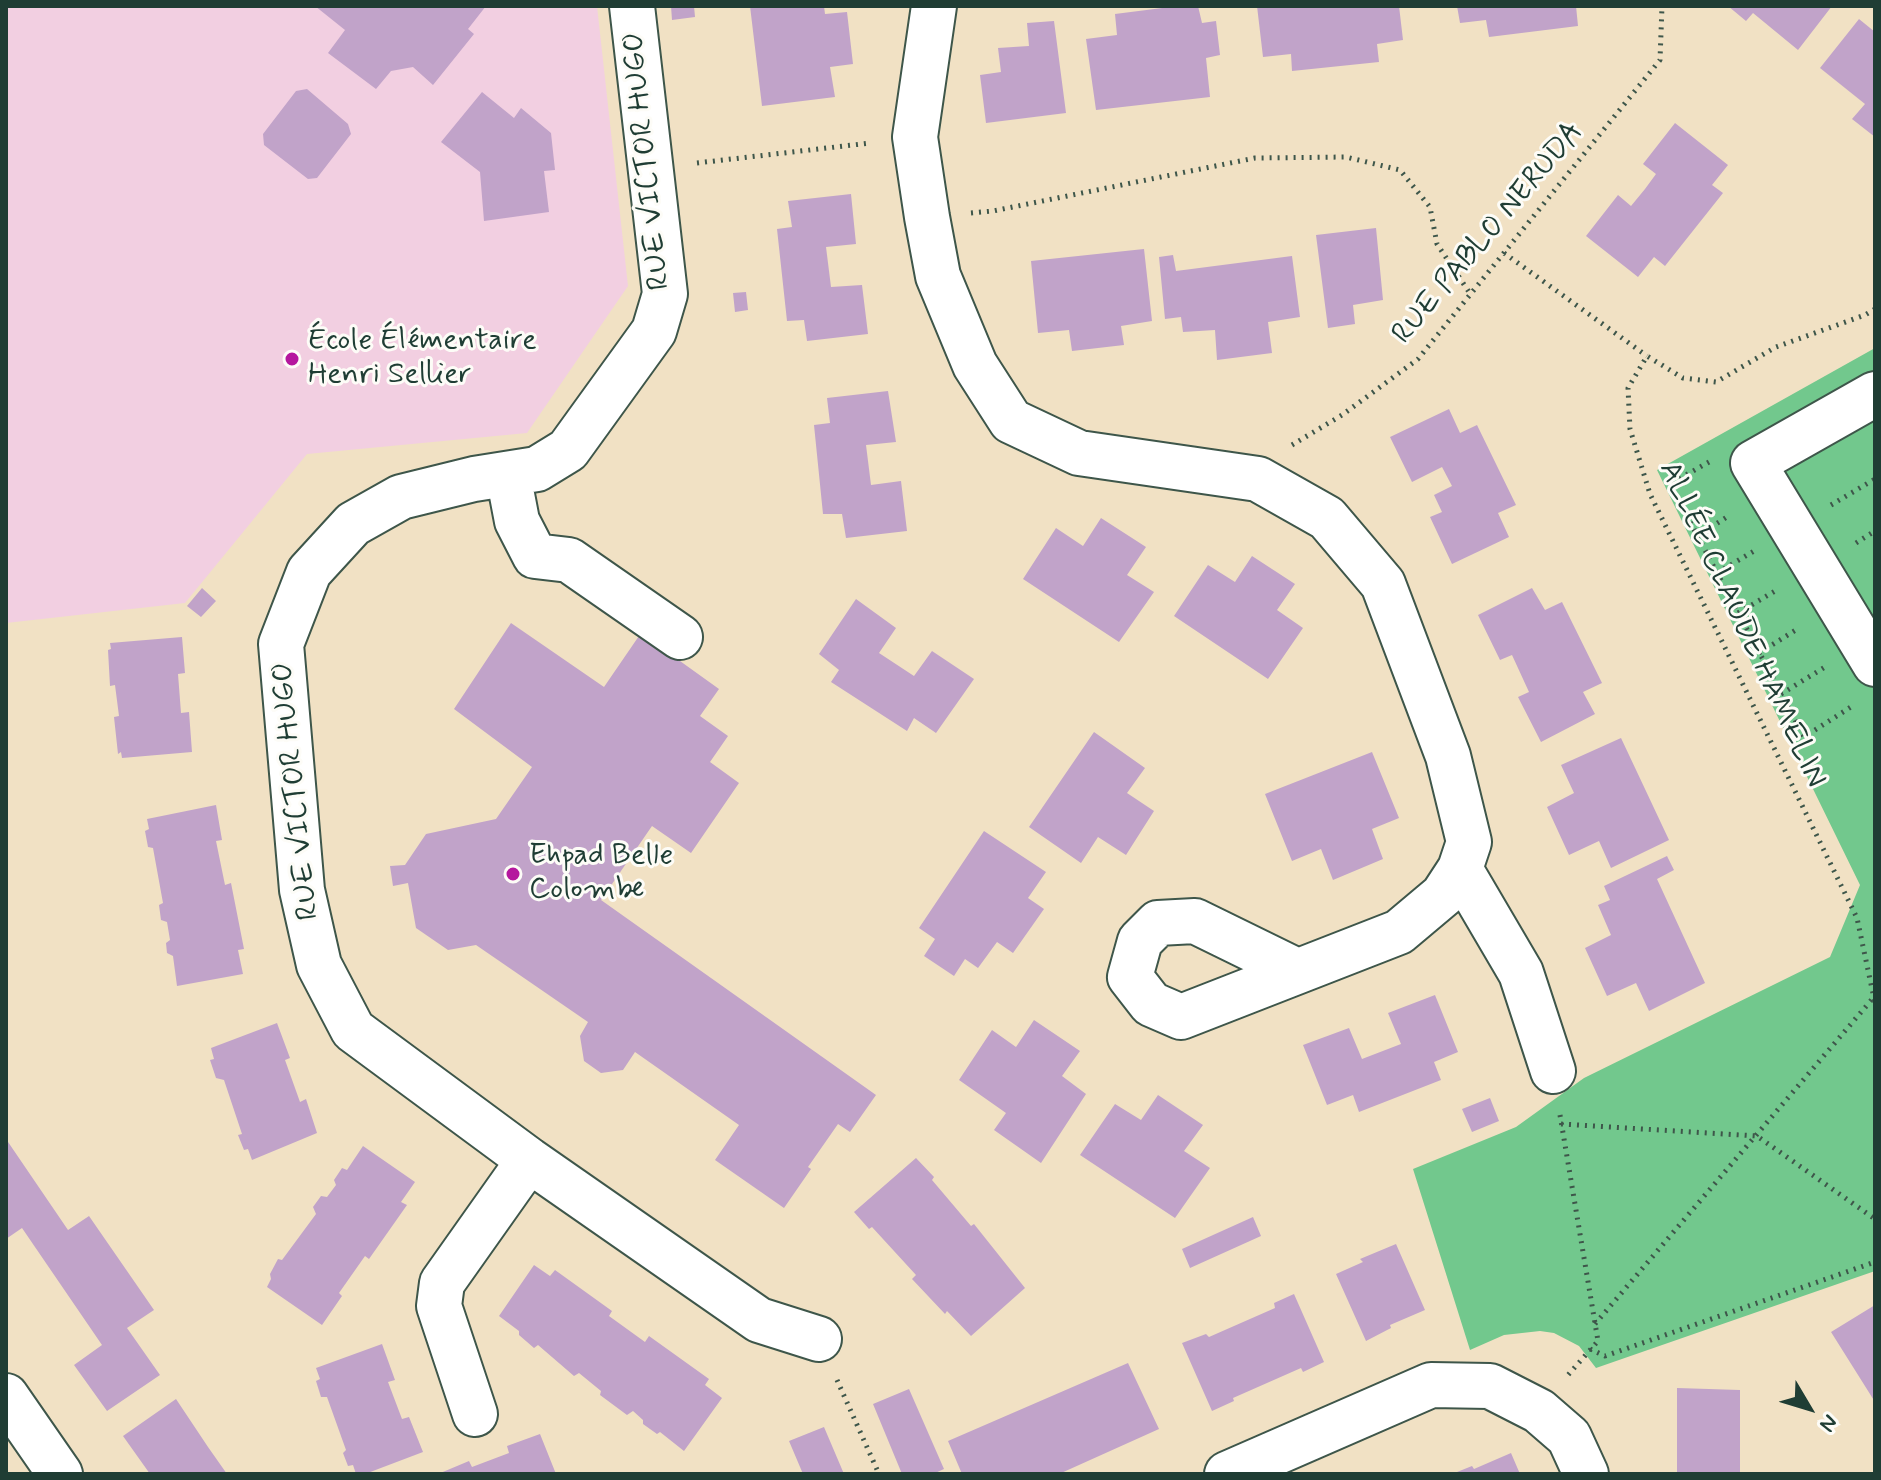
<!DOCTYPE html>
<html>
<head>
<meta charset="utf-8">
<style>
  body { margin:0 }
  #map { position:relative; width:1881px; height:1480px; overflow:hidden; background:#f1e1c4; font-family:Mynerve,sans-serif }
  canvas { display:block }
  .frame { position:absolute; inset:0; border:8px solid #1f3d34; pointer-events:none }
  .north { position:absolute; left:1769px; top:1368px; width:80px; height:80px; -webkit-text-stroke:6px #fdfcf7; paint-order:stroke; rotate:128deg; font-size:22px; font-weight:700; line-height:32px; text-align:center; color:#1f3d34 }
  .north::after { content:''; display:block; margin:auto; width:28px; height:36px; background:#1f3d34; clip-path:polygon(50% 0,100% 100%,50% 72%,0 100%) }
</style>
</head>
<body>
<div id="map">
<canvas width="1881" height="1480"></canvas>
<div class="frame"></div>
<div class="north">N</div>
</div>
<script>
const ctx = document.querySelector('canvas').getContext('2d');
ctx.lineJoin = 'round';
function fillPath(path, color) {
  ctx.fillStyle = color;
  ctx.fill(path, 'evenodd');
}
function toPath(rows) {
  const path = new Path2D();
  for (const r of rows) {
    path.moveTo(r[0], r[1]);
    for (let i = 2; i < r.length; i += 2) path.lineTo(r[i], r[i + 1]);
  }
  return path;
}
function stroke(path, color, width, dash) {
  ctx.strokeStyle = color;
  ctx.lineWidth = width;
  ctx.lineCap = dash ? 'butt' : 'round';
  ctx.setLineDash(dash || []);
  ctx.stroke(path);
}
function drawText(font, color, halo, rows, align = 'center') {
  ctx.font = font + ' Mynerve,sans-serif';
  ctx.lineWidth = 6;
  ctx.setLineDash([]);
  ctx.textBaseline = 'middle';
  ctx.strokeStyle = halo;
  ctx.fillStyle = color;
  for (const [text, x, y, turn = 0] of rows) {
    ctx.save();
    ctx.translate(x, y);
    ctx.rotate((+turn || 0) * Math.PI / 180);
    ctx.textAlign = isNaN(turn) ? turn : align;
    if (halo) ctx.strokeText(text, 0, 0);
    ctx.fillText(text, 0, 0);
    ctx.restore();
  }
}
const built = toPath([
  [6,6,597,6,628,286,527,433,307,454,185,603,6,623]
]);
const green = toPath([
  [1875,348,1875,1271,1596,1368,1579,1346,1554,1333,1540,1331,1504,1335,1470,1350,1413,1169,1516,1127,1584,1078,1830,957,1860,885,1657,470]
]);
const building = toPath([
  [315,6,486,6,468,29,474,34,433,85,413,67,391,71,376,89,328,53,345,30],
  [671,6,694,6,695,17,672,20],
  [750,6,824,6,825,14,847,12,853,64,830,67,835,97,762,106],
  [1178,6,1198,6,1202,23,1216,21,1220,55,1206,58,1210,97,1096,110,1086,39,1117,35,1115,14],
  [1257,6,1399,6,1403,40,1377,44,1379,62,1292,71,1291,54,1263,57],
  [1457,6,1576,6,1578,26,1489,37,1486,20,1460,23],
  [1728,6,1832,6,1798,50,1753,13,1746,21],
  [1859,19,1875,32,1875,137,1852,119,1865,104,1820,68],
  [1054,21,1066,113,986,123,980,75,1001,72,998,48,1029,46,1027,23],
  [307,89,348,124,351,134,317,178,308,179,264,145,263,134,296,91],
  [482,92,514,118,521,108,551,133,555,170,544,171,549,212,484,221,480,172,441,142],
  [1675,123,1728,165,1712,185,1723,193,1665,266,1654,257,1638,277,1586,236,1618,195,1631,206,1645,189,1656,174,1643,164],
  [851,194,856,244,826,247,831,287,862,285,868,334,807,341,804,320,787,321,777,229,792,227,788,201],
  [1376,228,1383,300,1353,305,1355,324,1328,328,1316,235],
  [1144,249,1152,321,1121,326,1124,345,1072,351,1069,330,1038,333,1031,261],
  [1173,255,1176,271,1292,256,1300,317,1268,322,1272,353,1217,360,1215,330,1183,332,1181,317,1165,319,1159,257],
  [746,292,748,310,735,312,733,293],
  [888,391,896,442,866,445,871,485,901,481,907,531,846,538,842,514,823,514,814,425,830,423,827,398],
  [1449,409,1460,433,1477,425,1516,505,1498,513,1509,537,1452,564,1430,517,1442,512,1434,495,1452,486,1442,467,1412,482,1390,437],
  [1101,518,1146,547,1127,575,1154,592,1119,642,1023,579,1056,528,1083,546],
  [1252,556,1295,584,1277,610,1303,628,1268,679,1174,616,1208,565,1235,582],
  [202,588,216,601,201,617,187,606],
  [1532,588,1545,610,1562,602,1602,683,1583,692,1595,714,1541,742,1518,697,1529,692,1512,655,1500,660,1478,615],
  [856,599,896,628,879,653,914,676,932,651,974,679,936,733,914,718,907,731,831,682,839,670,819,654],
  [511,623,604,687,641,633,719,689,700,716,728,736,710,762,739,783,691,853,652,826,601,900,876,1095,850,1132,838,1124,808,1167,811,1169,784,1208,715,1160,739,1125,635,1052,623,1070,601,1073,584,1061,580,1036,588,1022,476,945,448,950,416,928,408,883,393,886,390,866,405,865,426,834,496,819,532,767,454,709],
  [182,637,185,673,178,674,181,713,189,712,192,752,122,758,121,752,118,754,114,717,119,716,115,685,110,686,108,650,111,649,110,643],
  [1094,732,1145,768,1127,793,1154,811,1126,855,1098,837,1081,863,1029,827],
  [1621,738,1669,840,1611,868,1599,841,1569,855,1547,807,1574,793,1561,765],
  [1372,752,1399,818,1372,829,1383,859,1333,880,1321,849,1292,861,1265,794],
  [216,805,222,840,216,841,225,885,231,883,244,949,238,950,243,974,177,986,173,956,167,953,166,943,170,940,167,922,161,920,159,905,163,903,153,848,148,847,145,831,149,829,147,819],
  [984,831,1046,872,1028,898,1044,909,1013,953,997,942,978,968,965,959,954,976,924,956,935,939,919,928],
  [1667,856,1674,870,1657,879,1705,983,1649,1011,1636,983,1607,996,1585,948,1611,935,1598,905,1610,900,1604,886],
  [1435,995,1458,1052,1434,1062,1441,1080,1359,1112,1353,1095,1327,1105,1303,1045,1349,1028,1362,1059,1401,1044,1388,1013],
  [1034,1020,1080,1051,1062,1076,1086,1094,1041,1163,994,1130,1006,1113,959,1080,992,1030,1016,1047],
  [277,1023,290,1058,285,1060,300,1102,306,1099,317,1133,252,1160,248,1149,244,1150,238,1135,242,1134,224,1080,216,1078,210,1060,214,1059,211,1048],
  [1158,1095,1203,1125,1184,1151,1210,1168,1175,1218,1080,1155,1115,1104,1141,1120],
  [1490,1098,1499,1121,1472,1132,1462,1109],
  [6,1139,68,1230,89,1216,154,1310,127,1328,160,1375,107,1411,74,1365,102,1345,22,1228,6,1239],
  [363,1146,415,1182,401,1202,407,1205,369,1259,365,1256,339,1293,342,1296,322,1325,267,1287,271,1279,270,1274,278,1259,282,1260,316,1214,313,1207,321,1196,327,1197,336,1185,334,1180,342,1168,347,1170],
  [916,1158,934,1177,932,1180,971,1226,974,1224,1025,1288,971,1336,947,1311,945,1314,912,1279,916,1275,872,1227,869,1229,854,1212],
  [1253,1217,1261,1236,1190,1268,1182,1249],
  [1396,1244,1425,1310,1390,1325,1391,1328,1366,1341,1336,1274,1363,1262,1360,1259],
  [534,1265,550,1276,555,1270,612,1311,609,1316,645,1342,649,1336,709,1379,705,1385,722,1398,684,1451,660,1432,657,1434,643,1424,643,1420,633,1411,627,1415,600,1395,601,1391,579,1373,574,1376,538,1345,534,1348,519,1335,519,1331,499,1316],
  [1294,1294,1324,1362,1303,1372,1301,1368,1233,1398,1234,1401,1212,1411,1182,1343,1206,1334,1209,1337,1275,1308,1274,1303],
  [1875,1305,1875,1402,1831,1332],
  [382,1344,395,1380,388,1382,402,1419,409,1417,423,1452,365,1474,356,1474,353,1465,348,1466,343,1453,346,1450,327,1397,321,1397,316,1381,320,1379,316,1368],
  [1128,1363,1159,1429,1059,1474,962,1474,948,1441],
  [1677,1388,1740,1390,1740,1474,1677,1474],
  [909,1389,944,1469,933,1474,902,1474,873,1404],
  [176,1399,208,1447,227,1474,150,1474,123,1436],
  [824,1427,844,1474,803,1474,789,1441],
  [540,1434,556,1474,438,1474,469,1461,472,1467,509,1453,507,1446],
  [1511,1453,1520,1474,1452,1474,1472,1466,1474,1469]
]);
const path = toPath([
  [697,163,870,143],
  [971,213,993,211,1255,158,1346,157,1400,170,1430,207,1437,244,1471,295],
  [1504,253,1647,356],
  [1875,309,1865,315,1776,347,1716,382,1683,378,1647,356,1628,388,1630,429,1650,494,1857,918,1875,1003],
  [1292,445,1342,415,1418,359,1660,60,1662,6],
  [1709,462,1670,484,1804,737,1854,705],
  [1831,505,1875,479],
  [1697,536,1730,515],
  [1856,543,1875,531],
  [1717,573,1754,551],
  [1738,613,1775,591],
  [1759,653,1799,628],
  [1781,694,1825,667],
  [1560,1115,1598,1341,1568,1375],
  [1561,1124,1757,1136,1875,1219],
  [1595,1324,1874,997],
  [1590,1349,1605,1356,1875,1262],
  [837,1380,879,1474]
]);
const minor = toPath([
  [632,6,665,294,654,331,568,450,537,469,474,479,401,497,353,524,309,572,281,644,302,890,319,965,353,1030,529,1160,759,1320,819,1339],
  [934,6,915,137,927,217,938,276,975,365,1011,421,1079,453,1258,479,1327,518,1383,584,1448,756,1469,842,1460,869,1443,895,1399,932,1181,1017,1151,1004,1130,977,1140,941,1158,923,1195,921,1295,970],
  [1875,394,1753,463,1875,664],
  [508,474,517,521,535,556,569,560,680,637],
  [1460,869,1521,973,1553,1071],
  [6,1396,60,1474],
  [475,1414,439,1306,442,1283,529,1160],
  [1227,1474,1431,1385,1490,1386,1539,1411,1569,1437,1586,1474]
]);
const markers = [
  [292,359,8,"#b5179e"],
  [513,874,8,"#b5179e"]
];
const streetNames = [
  ["RUE VICTOR HUGO",648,161,-96],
  ["RUE PABLO NERUDA",1489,234,-50],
  ["ALLÉE CLAUDE HAMELIN",1741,625,65],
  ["RUE VICTOR HUGO",297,791,-96]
];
const poiNames = [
  ["École Élémentaire",308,342],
  ["Henri Sellier",308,376],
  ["Ehpad Belle",529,857],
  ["Colombe",529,891]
];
fillPath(built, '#f2cfe1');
fillPath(green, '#72c88d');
fillPath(building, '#c1a3c9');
stroke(minor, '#3e564a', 48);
stroke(path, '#3e564a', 5, [2, 6]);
stroke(minor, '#fff', 44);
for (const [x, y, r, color] of markers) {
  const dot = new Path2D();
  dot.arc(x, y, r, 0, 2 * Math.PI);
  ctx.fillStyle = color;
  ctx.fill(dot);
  stroke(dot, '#fdfcf7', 3);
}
drawText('30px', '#1f3d34', '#fdfcf7', streetNames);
drawText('30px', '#1f3d34', '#fdfcf7', poiNames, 'left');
</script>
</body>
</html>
